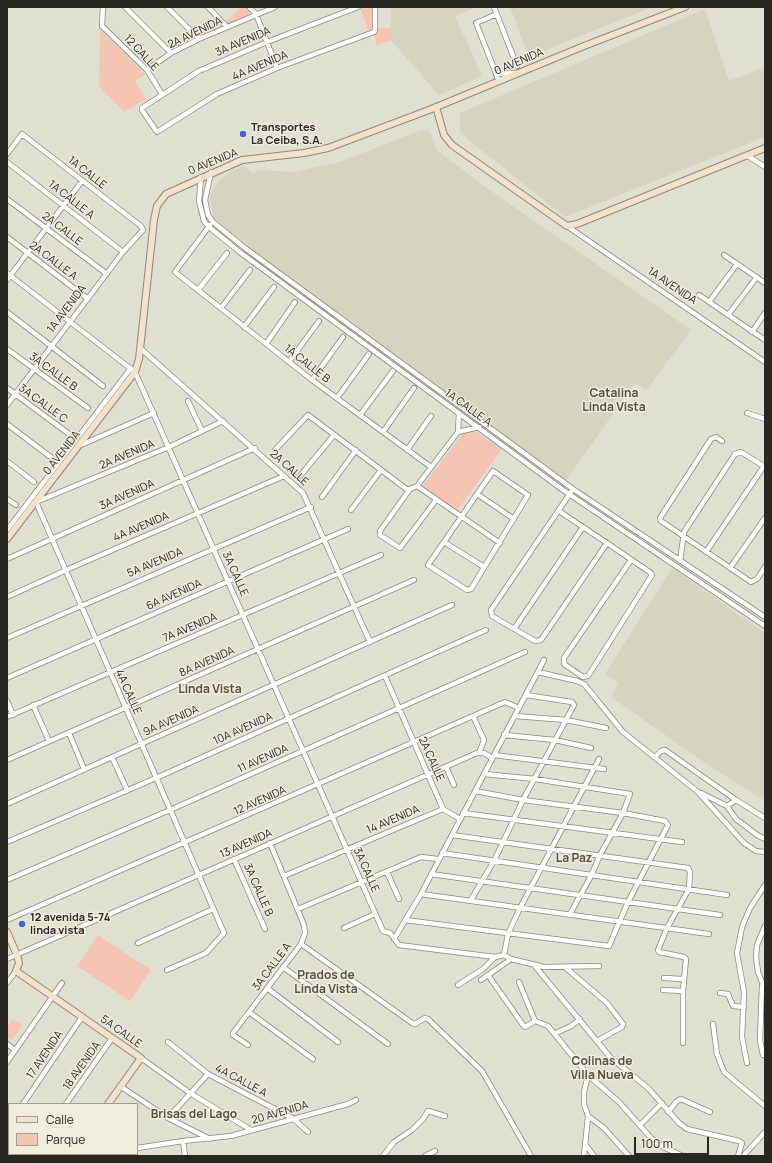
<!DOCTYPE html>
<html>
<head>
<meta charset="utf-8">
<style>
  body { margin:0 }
  #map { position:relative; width:772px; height:1163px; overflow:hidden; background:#e0e0d2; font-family:Manrope,sans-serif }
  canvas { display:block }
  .frame { position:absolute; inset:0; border:8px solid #282722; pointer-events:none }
  .legend { position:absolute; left:8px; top:1103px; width:130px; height:52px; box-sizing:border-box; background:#eeede0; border:1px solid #9f9e94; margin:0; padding:5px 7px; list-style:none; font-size:12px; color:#282722 }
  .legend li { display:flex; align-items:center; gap:8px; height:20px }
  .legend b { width:20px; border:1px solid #9f9e94 }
  .scale { position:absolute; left:634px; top:1137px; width:75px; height:18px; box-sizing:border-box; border:2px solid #282722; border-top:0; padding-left:5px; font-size:12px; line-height:14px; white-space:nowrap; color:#282722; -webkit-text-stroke:3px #eeede0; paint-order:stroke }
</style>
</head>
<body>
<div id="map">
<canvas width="772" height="1163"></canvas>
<div class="frame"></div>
<ul class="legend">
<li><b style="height:5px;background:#f1e1cd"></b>Calle</li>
<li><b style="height:11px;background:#f4c4b4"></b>Parque</li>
</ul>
<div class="scale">100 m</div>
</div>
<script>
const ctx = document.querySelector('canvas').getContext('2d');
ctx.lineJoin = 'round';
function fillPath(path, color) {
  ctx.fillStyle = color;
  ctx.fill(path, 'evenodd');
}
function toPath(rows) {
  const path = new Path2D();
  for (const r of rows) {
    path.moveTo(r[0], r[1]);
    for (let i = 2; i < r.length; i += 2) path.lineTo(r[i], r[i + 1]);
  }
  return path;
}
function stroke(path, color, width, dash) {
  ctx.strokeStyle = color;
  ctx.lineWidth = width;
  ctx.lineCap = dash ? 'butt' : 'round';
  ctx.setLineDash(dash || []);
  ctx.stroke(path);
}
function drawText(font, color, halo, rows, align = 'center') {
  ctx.font = font + ' Manrope,sans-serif';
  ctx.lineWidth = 3;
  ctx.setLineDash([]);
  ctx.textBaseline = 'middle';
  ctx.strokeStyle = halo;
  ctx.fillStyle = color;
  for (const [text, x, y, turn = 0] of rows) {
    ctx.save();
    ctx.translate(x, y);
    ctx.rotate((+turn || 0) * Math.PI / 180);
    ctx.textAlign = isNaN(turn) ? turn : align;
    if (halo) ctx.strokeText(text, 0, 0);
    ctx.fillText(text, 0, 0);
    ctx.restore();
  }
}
const built = toPath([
  [391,7,478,7,455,16,482,76,439,95,391,40],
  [510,7,652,7,529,57],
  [705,9,729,81,765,67,765,137,565,217,460,133,460,113],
  [422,130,430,132,437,150,484,186,691,330,646,390,635,383,564,483,206,225,213,215,210,198,213,189,219,181,231,171,243,166,253,173,260,170,294,172,339,162],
  [672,568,765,633,765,801,708,765,611,697,618,683,605,674]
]);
const green = toPath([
  [241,7,244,7,251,14,228,24,226,21],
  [366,7,373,7,373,28,368,31,361,9],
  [214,19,223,26,201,36,198,35],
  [378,28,391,28,391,40,377,46,373,34],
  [100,29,145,74,135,81,146,99,124,112,99,86],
  [187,33,194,39,173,50,171,48],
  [473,430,502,449,457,511,422,487,465,431],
  [98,935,151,970,130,1001,77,966],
  [13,1019,22,1025,12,1040,7,1037,7,1028]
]);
const street = toPath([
  [103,7,102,26,147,70,162,94],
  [125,7,171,53],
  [167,7,199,39],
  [208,7,227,27],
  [249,7,256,14,277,68],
  [358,7,267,42,199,71,142,108,142,110,157,132,217,94,277,68,374,32,375,30,375,7],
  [494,7,517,66],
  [497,14,476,23,499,81],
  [147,70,171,53,199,39,275,7],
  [496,74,515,73],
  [7,154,22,134,141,226,143,230,123,252,7,405],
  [748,156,765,167],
  [7,162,123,252],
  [211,172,205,200,208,215,213,222,245,248,573,489,765,617],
  [201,177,199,201,204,221,209,227,241,253,563,490,765,626],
  [7,199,107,274],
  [210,225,175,272,312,380,431,467],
  [567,226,765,362],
  [7,237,88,299],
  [724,255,765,283],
  [7,273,135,372,383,931,390,933,399,945,495,957,504,955,511,959,544,967,599,966],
  [7,280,82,181],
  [198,290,227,253],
  [699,295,765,340],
  [709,302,737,264],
  [221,308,250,270],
  [7,312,103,386],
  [728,315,757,277],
  [244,327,274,287],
  [752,332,765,313],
  [266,344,295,302],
  [140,348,303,493,370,642],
  [7,349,88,408],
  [289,362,319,321],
  [312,380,343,337],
  [7,388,69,434],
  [337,398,369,354],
  [188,401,202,431],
  [747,413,765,419],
  [360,415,393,371],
  [7,424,52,458],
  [383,432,414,388],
  [458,432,479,427],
  [722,441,716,437,711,439,660,518,661,521,751,582,757,579,765,567],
  [81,445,154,413],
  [275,450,308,415,409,491],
  [407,450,431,416],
  [7,461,34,482],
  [493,471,528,495,471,589,467,590,428,565,493,471],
  [300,476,334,435],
  [417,486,500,543],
  [571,492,491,610,492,616,535,641,541,640,607,543],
  [477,494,514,519],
  [322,497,356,450],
  [7,499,16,505],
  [436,500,400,548,380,535,380,531,410,489,417,486,458,432,459,413],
  [351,510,381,470],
  [559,511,607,543,651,573,652,575,588,676,583,677,564,664,564,658,631,560],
  [7,530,131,368],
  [444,542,484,567],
  [706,552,764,466],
  [7,559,255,448],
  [680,561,684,532,735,454,741,452,765,467],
  [730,568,765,518],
  [7,597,73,567,284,476],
  [514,629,583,527],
  [7,638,311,507],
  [538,672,577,681,584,684,623,732,698,792,744,843,756,851,765,852],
  [385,676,443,809,460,819],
  [7,678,348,529],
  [7,701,13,715],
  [33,705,49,741],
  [473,716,484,740,479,753],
  [515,716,566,720,606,728],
  [7,717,381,555],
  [69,733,84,769],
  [504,735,555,740,591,748],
  [494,755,604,769],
  [112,757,127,790],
  [655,757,661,751,665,750,736,800],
  [7,760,414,580],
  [446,767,454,785],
  [484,774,535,779,630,794,623,813,600,855,591,876,570,914],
  [701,793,727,806,736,800,765,818],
  [7,804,452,605],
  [727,806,736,819,757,835,765,839],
  [463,813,682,842],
  [452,835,688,868,690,872,689,889,667,928,658,950,659,952,684,957,686,959,683,991,683,1043],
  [7,842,156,778,486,630],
  [442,853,727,895],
  [234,859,265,929],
  [387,872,399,899],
  [431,874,720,915],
  [284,876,443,809],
  [7,880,170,810,525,652],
  [421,894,709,934],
  [471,900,494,861,523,800,574,705,572,702,526,695],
  [298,909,421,857,438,859],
  [7,920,505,702,519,708],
  [405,920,609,946,628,902,668,825,665,821,623,813,523,800,475,791],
  [344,928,375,914],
  [394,939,421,894,544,660],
  [138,943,213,909],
  [301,944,412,1023,415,1024,425,1018,428,1019,482,1071,531,1156],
  [504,955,508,934,520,908,599,759],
  [7,959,477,753,484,753,492,758],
  [535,966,610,1057,648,1088,679,1123,687,1129,739,1141,742,1143,738,1156],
  [283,967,388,1044],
  [566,968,607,1003,623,1024,622,1027,597,1041],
  [167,970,206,953,224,933,36,502,169,447,223,421],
  [488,975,523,1025,525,1027,535,1021,548,1026,588,1075,619,1102,651,1138,665,1148,683,1156],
  [664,978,683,979],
  [481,980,511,959],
  [519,982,535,1021],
  [7,983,16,971],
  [458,985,483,969,495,957],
  [762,986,760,1040,763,1055],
  [764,987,758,972,756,957,757,945,765,926],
  [267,988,338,1042],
  [663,990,683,991],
  [720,993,728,994,733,1006,744,1007],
  [249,1012,313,1059],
  [713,1024,717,1054,724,1072,765,1106],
  [556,1033,571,1026,580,1019],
  [168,1042,208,1074,294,1119,308,1132],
  [7,1044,15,1050],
  [248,1045,233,1035,233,1033,301,944,305,933,304,925,270,843],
  [141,1058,190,1093,251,1130],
  [7,1062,62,983],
  [747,1063,742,1037,744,992,737,953,742,927,750,908,765,885],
  [120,1086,168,1118,210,1139],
  [23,1104,82,1017],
  [66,1104,112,1038],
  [668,1112,677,1101,681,1099,710,1112],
  [588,1116,604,1128,629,1156],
  [168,1118,208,1074],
  [640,1125,662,1103],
  [7,1127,9,1126],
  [183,1141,185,1156],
  [585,1144,594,1156],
  [7,1146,9,1145],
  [137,1148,183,1141,231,1136,348,1104,356,1100],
  [97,1156,97,1154],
  [383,1156,394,1142,412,1130,423,1119,428,1111,445,1116],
  [425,1156,435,1151],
  [584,1156,588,1116,584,1104,584,1092,588,1075],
  [743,1156,765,1132]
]);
const secondary = toPath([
  [436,107,444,135,452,145,567,226,577,224,765,148],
  [7,539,135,372,139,359,154,220,157,206,166,194,242,160,304,153,328,148,429,110,584,46,685,7],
  [7,932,17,955,19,963,16,971,141,1058,108,1104],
  [56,1156,60,1154]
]);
const markers = [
  [243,134,4,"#4365d8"],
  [22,924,4,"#4365d8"]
];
const streetNames = [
  ["2A AVENIDA",195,33,-26],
  ["3A AVENIDA",243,42,-23],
  ["12 CALLE",141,53,47],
  ["0 AVENIDA",519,62,-23],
  ["4A AVENIDA",260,66,-23],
  ["0 AVENIDA",213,162,-22],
  ["1A CALLE",87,173,38],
  ["1A CALLE A",71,200,38],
  ["2A CALLE",62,229,37],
  ["2A CALLE A",53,261,37],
  ["1A AVENIDA",672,286,34],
  ["1A AVENIDA",67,309,-53],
  ["1A CALLE B",307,364,38],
  ["3A CALLE B",53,372,36],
  ["3A CALLE C",43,404,36],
  ["1A CALLE A",468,408,36],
  ["0 AVENIDA",62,453,-52],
  ["2A AVENIDA",127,455,-23],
  ["2A CALLE",289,468,42],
  ["3A AVENIDA",127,495,-24],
  ["4A AVENIDA",141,527,-23],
  ["5A AVENIDA",155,563,-23],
  ["3A CALLE",235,574,66],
  ["6A AVENIDA",174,595,-24],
  ["7A AVENIDA",190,628,-23],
  ["8A AVENIDA",207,662,-24],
  ["4A CALLE",128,692,66],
  ["9A AVENIDA",171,721,-24],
  ["10A AVENIDA",243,729,-24],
  ["11 AVENIDA",263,759,-24],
  ["2A CALLE",431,759,66],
  ["12 AVENIDA",260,801,-24],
  ["14 AVENIDA",393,820,-23],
  ["13 AVENIDA",246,844,-24],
  ["3A CALLE",366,870,66],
  ["3A CALLE B",258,890,66],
  ["3A CALLE A",272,967,-53],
  ["5A CALLE",121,1032,35],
  ["17 AVENIDA",45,1055,-56],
  ["18 AVENIDA",82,1066,-55],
  ["4A CALLE A",241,1081,28],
  ["20 AVENIDA",280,1113,-16]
];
const poiNames = [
  ["Transportes",251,128],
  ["La Ceiba, S.A.",251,141],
  ["12 avenida 5-74",30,918],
  ["linda vista",30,931]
];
const neighbourhoodNames = [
  ["Catalina",614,394],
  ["Linda Vista",614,408],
  ["Linda Vista",210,690],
  ["La Paz",574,859],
  ["Prados de",326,976],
  ["Linda Vista",326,990],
  ["Colinas de",602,1062],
  ["Villa Nueva",602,1076],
  ["Brisas del Lago",194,1115]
];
fillPath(built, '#d5d4c0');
fillPath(green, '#f4c4b4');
stroke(street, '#89887c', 6);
stroke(secondary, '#89887c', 8);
stroke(street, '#fff', 4.5);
stroke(secondary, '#f1e1cd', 6);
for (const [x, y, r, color] of markers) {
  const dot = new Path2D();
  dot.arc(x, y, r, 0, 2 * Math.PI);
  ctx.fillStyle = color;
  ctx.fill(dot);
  stroke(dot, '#eeede0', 1.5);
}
drawText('11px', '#282722', '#eeede0', streetNames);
drawText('bold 11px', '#282722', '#eeede0', poiNames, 'left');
drawText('bold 12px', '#505045', '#eeede0', neighbourhoodNames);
</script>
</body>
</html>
